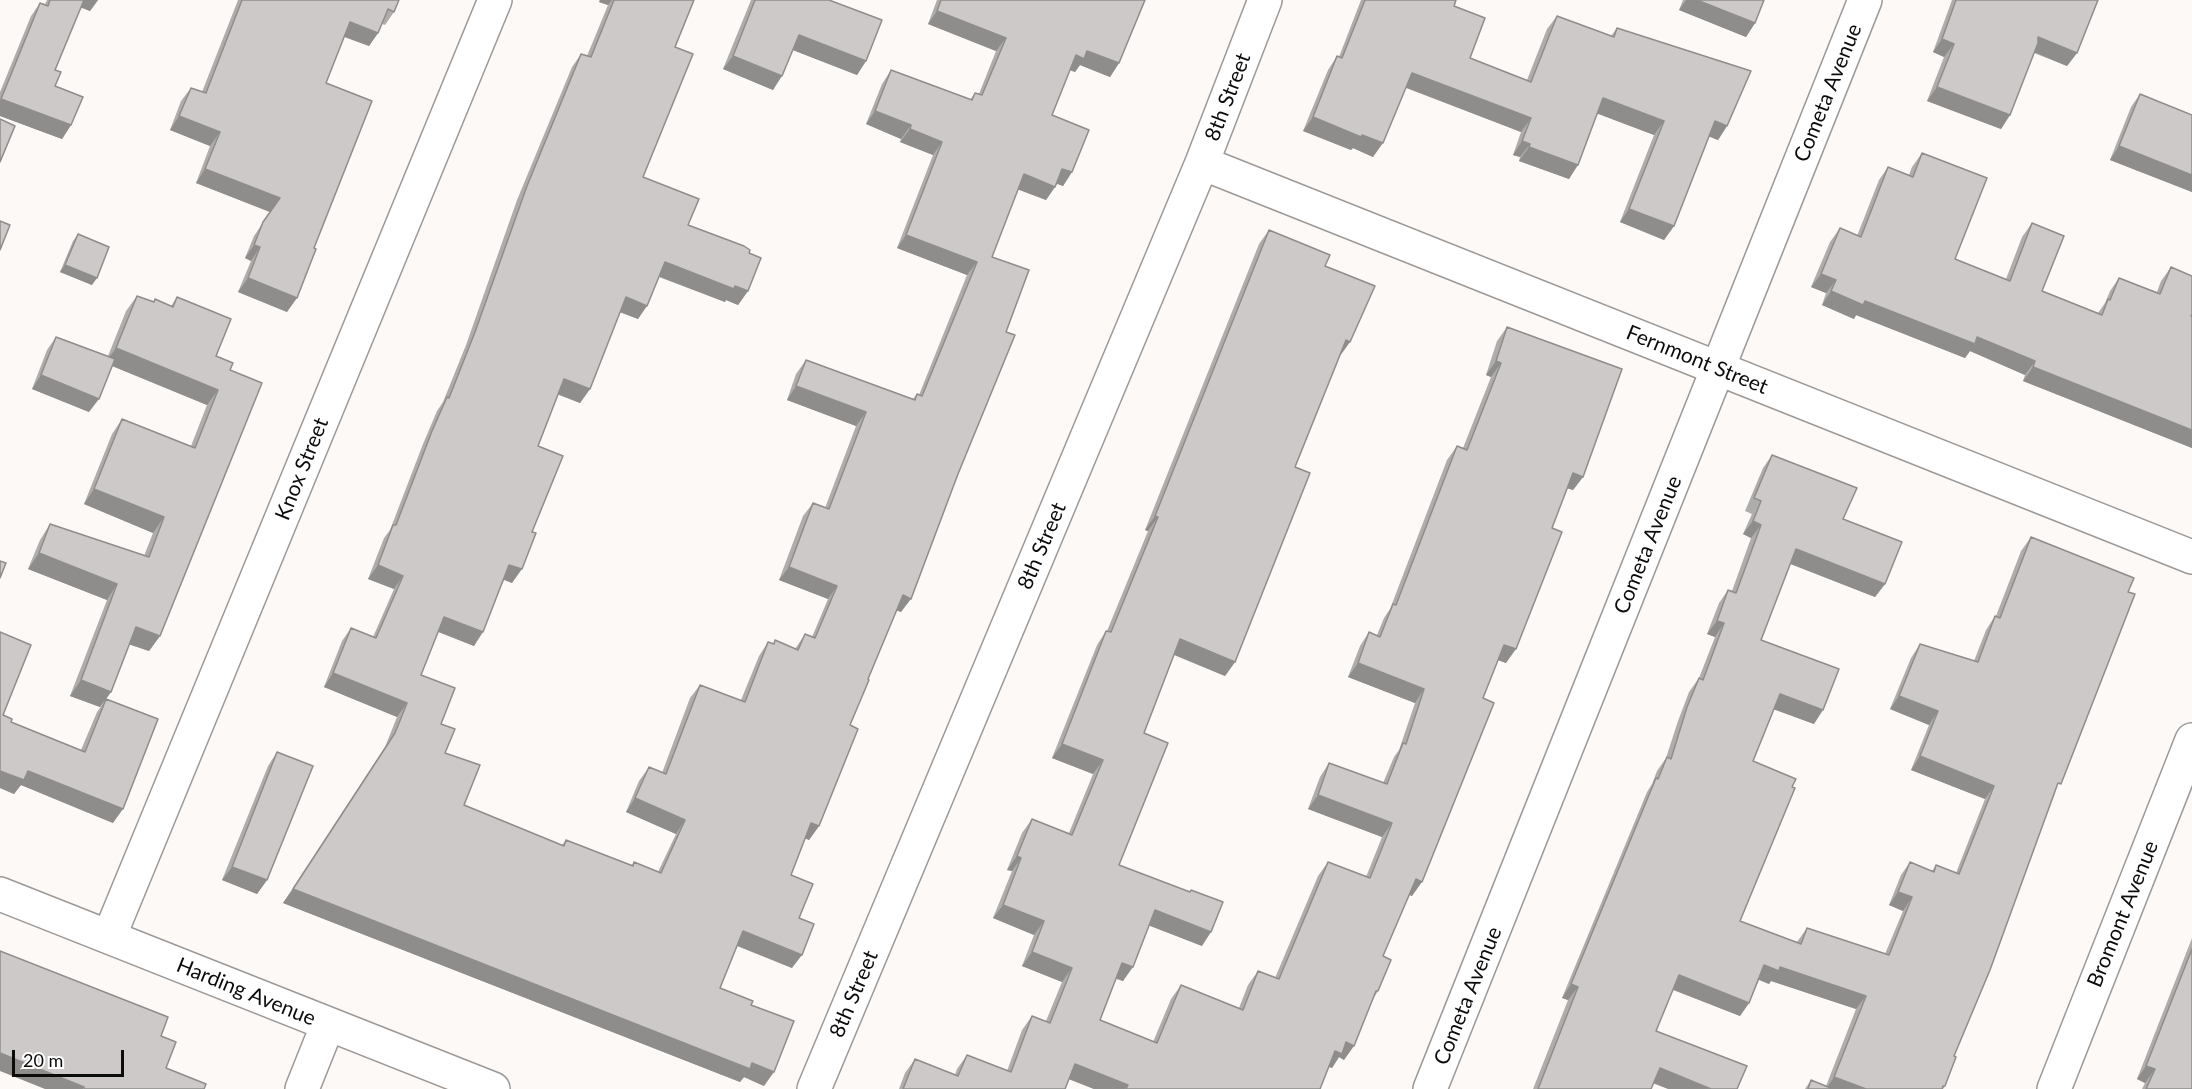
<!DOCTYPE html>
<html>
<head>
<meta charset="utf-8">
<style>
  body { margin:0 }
  #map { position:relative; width:2192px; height:1089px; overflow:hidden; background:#fcf9f7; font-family:Lato,sans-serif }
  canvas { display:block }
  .scale { position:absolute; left:12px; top:1050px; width:112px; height:27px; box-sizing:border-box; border:3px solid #0c0b0b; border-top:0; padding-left:8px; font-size:18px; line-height:21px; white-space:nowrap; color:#0c0b0b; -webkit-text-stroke:4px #fff; paint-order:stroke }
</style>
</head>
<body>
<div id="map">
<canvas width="2192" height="1089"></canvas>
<div class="scale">20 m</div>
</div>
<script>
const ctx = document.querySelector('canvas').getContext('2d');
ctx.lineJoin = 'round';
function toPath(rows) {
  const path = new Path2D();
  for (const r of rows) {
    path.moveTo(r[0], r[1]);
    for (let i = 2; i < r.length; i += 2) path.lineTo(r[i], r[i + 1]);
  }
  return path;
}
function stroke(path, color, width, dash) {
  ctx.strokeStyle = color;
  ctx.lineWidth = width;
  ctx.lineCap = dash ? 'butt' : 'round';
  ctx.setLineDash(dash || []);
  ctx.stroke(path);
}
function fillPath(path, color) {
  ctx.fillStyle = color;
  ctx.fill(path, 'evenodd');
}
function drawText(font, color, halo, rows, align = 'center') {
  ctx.font = font + ' Lato,sans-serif';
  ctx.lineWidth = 4.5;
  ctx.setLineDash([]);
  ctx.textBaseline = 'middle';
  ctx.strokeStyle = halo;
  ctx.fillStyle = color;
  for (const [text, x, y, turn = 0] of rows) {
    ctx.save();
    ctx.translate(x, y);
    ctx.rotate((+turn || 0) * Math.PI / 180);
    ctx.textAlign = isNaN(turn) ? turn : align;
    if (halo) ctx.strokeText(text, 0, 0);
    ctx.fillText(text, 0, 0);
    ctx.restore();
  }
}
const minor = toPath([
  [1202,163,2192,557],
  [0,894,493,1089],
  [109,937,495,0],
  [302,1089,328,1024],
  [814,1089,1202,163,1265,0],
  [1430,1089,1865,0],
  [2054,1089,2192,740]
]);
const wall = toPath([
  [47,0,98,0,90,11,81,7,55,70,55,86,71,125,62,139,0,116,0,92,31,16,40,3,45,4],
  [238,0,399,0,394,12,385,25,382,24,378,33,369,46,344,37,326,83,287,312,238,292,251,261,245,258,254,236,270,212,196,183,210,146,170,130,181,101,191,88,202,92],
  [600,0,694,0,675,47,643,177,688,225,749,253,748,291,738,305,726,300,725,302,659,277,638,319,620,312,590,389,580,403,558,394,538,446,532,532,512,583,504,580,474,646,438,632,421,675,441,724,445,753,464,805,562,845,566,840,632,865,634,862,658,872,676,834,626,812,639,781,649,767,662,773,690,698,700,685,741,700,759,656,768,642,773,644,775,640,795,649,805,634,812,637,828,599,779,580,803,516,813,503,825,508,856,426,787,400,796,374,806,360,913,399,917,394,919,395,967,275,897,248,933,155,900,142,901,139,866,124,882,84,891,70,970,100,975,93,979,94,996,51,928,24,937,0,1145,0,1119,63,1110,77,1080,65,1075,72,1070,70,1052,115,1072,172,1063,186,1057,184,1046,200,1018,189,992,257,901,612,896,610,850,725,819,826,809,840,805,838,791,875,799,918,792,968,737,946,720,988,751,1005,764,1086,744,1077,740,1082,283,903,385,747,397,717,324,687,342,641,351,628,373,637,394,589,368,579,384,538,390,530,423,444,437,411,443,402,466,345,517,200,572,67,581,54,587,56,608,5,599,2],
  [751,0,829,0,866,61,857,75,793,50,773,90,723,69],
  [1361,0,1456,0,1454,6,1470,58,1527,80,1547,29,1557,16,1611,36,1617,28,1727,126,1718,140,1709,136,1674,226,1664,240,1620,222,1654,135,1597,113,1569,179,1519,161,1520,157,1513,155,1521,132,1406,88,1373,157,1353,148,1351,150,1303,131,1328,70,1337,56,1339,57],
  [1683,0,1764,0,1755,23,1746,37,1679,10],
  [1952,0,2098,0,2077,53,2067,66,2034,53,2010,115,2001,129,1927,101,1944,57,1933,52],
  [2140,94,2192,115,2192,192,2110,160,2131,107],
  [1922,153,1955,259,2006,279,2022,237,2032,223,2042,291,2098,313,2105,303,2110,291,2119,278,2157,292,2161,281,2171,267,2192,317,2192,448,2023,381,2025,375,1970,351,1965,358,1856,315,1854,319,1822,305,1826,293,1811,287,1830,242,1840,228,1857,236,1879,180,1888,167,1909,175,1912,167],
  [1269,230,1325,266,1340,356,1295,467,1235,662,1225,676,1174,655,1144,733,1119,865,1189,892,1191,890,1202,946,1149,925,1123,981,1116,979,1100,1020,1153,1042,1171,999,1181,985,1239,1008,1248,985,1258,971,1275,978,1318,876,1328,862,1366,877,1382,837,1308,809,1320,777,1329,763,1383,783,1394,757,1399,750,1415,703,1348,677,1360,646,1369,632,1377,635,1384,618,1390,609,1447,460,1457,446,1463,448,1491,377,1486,375,1497,341,1507,327,1583,477,1573,490,1567,488,1552,528,1506,663,1498,660,1483,698,1412,896,1409,895,1383,956,1378,991,1373,999,1344,1060,1339,1057,1332,1068,1329,1067,1320,1089,1094,1089,1069,1079,1065,1089,899,1089,905,1073,915,1059,955,1075,957,1069,967,1055,1007,1071,1022,1030,1032,1016,1046,1021,1062,982,1022,966,1034,935,993,918,1012,871,1007,870,1022,833,1032,819,1069,833,1093,774,1052,758,1097,645,1106,631,1107,631,1148,531,1145,530,1259,244],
  [78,234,92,285,60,272,73,241],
  [137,296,153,302,155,299,171,306,177,297,216,356,230,370,160,636,149,651,129,644,111,692,100,707,70,696,107,600,28,569,40,540,50,524,144,556,153,533,84,504,112,434,122,419,191,446,207,405,112,366,89,412,32,389,47,350,56,337,108,356,126,311],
  [1772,455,1843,519,1885,584,1875,597,1790,564,1761,640,1814,724,1774,709,1753,761,1740,921,1797,942,1807,928,1885,954,1903,911,1889,905,1901,875,1910,862,1932,871,1936,865,1956,873,1985,799,1911,770,1929,725,1890,709,1911,658,1920,644,1974,661,1986,630,1995,616,1996,616,2021,551,2031,537,2055,793,1954,1056,1945,1086,1943,1089,1805,1089,1811,1080,1826,1086,1856,1009,1771,981,1769,984,1759,980,1749,1003,1740,1016,1673,990,1656,1031,1654,1083,1651,1089,1533,1089,1568,1000,1562,998,1647,792,1652,784,1657,771,1666,758,1678,721,1689,692,1699,678,1715,637,1707,634,1719,603,1728,590,1732,591,1751,538,1743,534,1752,514,1745,511,1763,468],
  [0,632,3,715,11,722,81,750,97,712,106,699,113,823,21,785,14,794,0,788],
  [277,752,267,880,257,894,222,880,268,766],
  [2192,938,2192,1089,2142,1089,2145,1083,2137,1079]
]);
const shadedWall = toPath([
  [81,0,98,0,90,11,77,6],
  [600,0,612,0,608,5,599,2],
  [1686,0,1697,0,1755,23,1746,37,1679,10],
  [937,11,1006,38,996,51,928,24],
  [350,22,378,33,369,46,340,35],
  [799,35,866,61,857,75,790,49],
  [2038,37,2077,53,2067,66,2029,50],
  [1942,39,1954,44,1944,57,1933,52],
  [1087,51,1119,63,1110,77,1080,65,1075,72,1067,69,1076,55],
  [733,56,782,76,773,90,723,69],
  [1412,73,1531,118,1521,132,1402,86],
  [1937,87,2010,115,2001,129,1927,101],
  [1603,98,1664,121,1654,135,1593,112],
  [1,99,71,125,62,139,0,116,0,101],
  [875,111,911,125,901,139,866,124],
  [179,116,220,132,210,146,170,130],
  [1313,117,1362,135,1383,143,1373,157,1353,148,1351,150,1303,131],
  [1715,121,1727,126,1718,140,1705,135],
  [910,129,942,142,933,155,900,142],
  [1522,141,1530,144,1520,157,1513,155],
  [2119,146,2192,175,2192,192,2110,160],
  [1529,147,1578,165,1569,179,1519,161],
  [205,169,280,198,270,212,196,183],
  [1062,169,1072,172,1063,186,1053,182],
  [1024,174,1055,187,1046,200,1014,188],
  [1629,209,1674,226,1664,240,1620,222],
  [906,235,977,262,967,275,897,248],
  [254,245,260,247,251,261,245,258],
  [665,262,748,291,738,305,726,300,725,302,655,275],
  [65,265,97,278,92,285,60,272],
  [1821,274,1836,280,1826,293,1811,287],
  [248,278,297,298,287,312,238,292],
  [1831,291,1865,301,1977,337,2035,361,2025,375,1970,351,1965,358,1856,315,1854,319,1822,305],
  [626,297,647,306,638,319,617,311],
  [1346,340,1350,342,1340,356,1336,354],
  [116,348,218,390,207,405,105,363],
  [1496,361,1501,363,1491,377,1486,375],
  [2033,367,2192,430,2192,448,2023,381],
  [41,375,99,399,89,412,32,389],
  [564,379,590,389,580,403,554,393],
  [796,386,866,412,856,426,787,400],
  [1573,473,1583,477,1573,490,1563,487],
  [94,489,164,517,153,533,84,504],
  [1155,516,1158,517,1148,531,1145,530],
  [1753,521,1761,525,1751,538,1743,534],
  [1796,549,1885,584,1875,597,1786,562],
  [39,553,117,584,107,600,28,569],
  [378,565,403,576,394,589,368,579],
  [509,565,522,569,512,583,500,578],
  [789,567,837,586,828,599,779,580],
  [903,595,911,599,901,612,893,609],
  [444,617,483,632,474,646,434,630],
  [1717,621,1724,623,1715,637,1707,634],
  [136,627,160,636,149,651,125,643],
  [1180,639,1235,662,1225,676,1170,653],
  [1504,645,1516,649,1506,663,1495,659],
  [1358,663,1424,689,1415,703,1348,677],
  [333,673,407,703,397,717,324,687],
  [81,680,111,692,100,707,70,696],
  [1780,694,1823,710,1814,724,1770,708],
  [1899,696,1938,711,1929,725,1890,709],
  [1062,744,1103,760,1093,774,1052,758],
  [1920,756,1994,786,1985,799,1911,770],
  [0,771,28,771,123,809,113,823,21,785,14,794,0,788],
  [1318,795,1392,823,1382,837,1308,809],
  [635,798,685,820,676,834,626,812],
  [811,823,819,826,809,840,802,837],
  [1017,856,1021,858,1012,871,1007,870],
  [232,867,267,880,257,894,222,880],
  [1416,879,1422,882,1412,896,1406,893],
  [293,889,774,1072,764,1086,744,1077,740,1082,283,903],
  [1898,892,1912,897,1903,911,1889,905],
  [1003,905,1044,921,1034,935,993,918],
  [1155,910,1211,932,1202,946,1145,924],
  [743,931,802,955,792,968,733,944],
  [1032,952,1072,968,1062,982,1022,966],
  [1122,963,1133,967,1123,981,1113,977],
  [1764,965,1780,967,1866,996,1856,1009,1771,981,1769,984,1755,978],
  [1679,975,1749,1003,1740,1016,1669,988],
  [1571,984,1578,987,1568,1000,1562,998],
  [1346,1042,1354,1046,1344,1060,1339,1057,1332,1068,1325,1065,1335,1051],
  [0,1053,84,1087,83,1089,45,1089,0,1071],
  [1075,1064,1128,1085,1125,1089,1094,1089,1066,1078],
  [2146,1066,2155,1069,2145,1083,2137,1079],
  [1660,1068,1711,1089,1668,1089,1650,1082],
  [1834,1077,1866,1089,1826,1089]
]);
const building = toPath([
  [50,0,84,0,55,70,61,72,55,86,83,97,71,125,1,99,40,3,48,6,50,0],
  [242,0,399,0,394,12,388,9,378,33,350,22,326,83,372,101,314,248,316,249,297,298,248,278,260,247,254,245,263,222,280,198,205,169,220,132,179,116,191,88,206,93,242,0],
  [614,0,694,0,675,47,693,54,643,177,699,199,688,225,744,246,750,250,749,253,761,258,748,291,735,286,734,289,665,262,647,306,626,297,590,389,564,379,538,446,563,456,532,532,536,533,522,569,509,565,483,632,444,617,421,675,455,688,441,724,455,729,445,753,480,765,464,805,564,846,566,840,633,866,634,862,661,873,685,820,635,798,649,767,666,774,700,685,745,702,768,642,774,644,775,640,798,650,805,634,815,638,837,586,789,567,813,503,829,509,866,412,796,386,806,360,915,400,917,394,922,396,977,262,906,235,942,142,910,129,911,125,875,111,891,70,972,100,975,93,982,95,1006,38,937,11,941,0,1145,0,1119,63,1087,51,1084,59,1076,55,1052,115,1089,130,1072,172,1062,169,1055,187,1024,174,992,257,1029,270,1006,332,1015,335,958,474,911,599,903,595,868,679,869,680,850,725,858,729,819,826,811,823,791,875,813,884,799,918,814,924,802,955,743,931,720,988,753,1001,751,1005,794,1021,774,1072,752,1063,750,1069,293,889,395,733,407,703,333,673,351,628,376,638,403,576,378,565,393,525,396,525,432,431,447,397,449,398,475,332,527,186,581,54,591,57,614,0],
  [755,0,829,0,882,20,866,61,799,35,782,76,733,56,755,0],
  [1365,0,1456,0,1454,6,1485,18,1470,58,1531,82,1557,16,1614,37,1617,28,1751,71,1727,126,1715,121,1674,226,1629,209,1664,121,1603,98,1578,165,1529,147,1530,144,1522,141,1531,118,1412,73,1383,143,1362,135,1361,137,1313,117,1337,56,1342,58,1365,0],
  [1697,0,1764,0,1755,23,1697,0],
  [1956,0,2098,0,2077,53,2038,37,2038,43,2010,115,1937,87,1954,44,1942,39,1956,0],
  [2140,94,2192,115,2192,175,2119,146,2140,94],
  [0,119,15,126,0,162,0,119],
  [1922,153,1987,178,1955,259,2010,281,2032,223,2064,236,2042,291,2102,315,2108,299,2110,300,2119,278,2160,294,2171,267,2192,276,2192,314,2191,316,2192,317,2192,430,2033,367,2035,361,1977,337,1975,344,1865,301,1863,305,1831,291,1836,280,1821,274,1840,228,1861,237,1888,167,1913,177,1922,153],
  [0,221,10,225,0,250,0,221],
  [1269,230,1330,255,1325,266,1375,286,1350,342,1346,340,1295,467,1310,473,1235,662,1180,639,1144,733,1168,743,1119,865,1190,892,1191,890,1223,902,1211,932,1155,910,1133,967,1122,963,1100,1020,1157,1043,1181,985,1243,1010,1258,971,1279,979,1328,862,1370,878,1392,823,1318,795,1329,763,1387,784,1403,743,1406,744,1424,689,1358,663,1369,632,1380,637,1393,604,1396,605,1457,446,1467,450,1501,363,1496,361,1507,327,1622,369,1583,477,1573,473,1552,528,1562,532,1516,649,1504,645,1483,698,1494,703,1422,882,1416,879,1383,956,1391,960,1378,991,1376,991,1354,1046,1346,1042,1342,1054,1335,1051,1320,1089,1126,1089,1128,1085,1075,1064,1065,1089,903,1089,915,1059,958,1076,967,1055,1011,1072,1032,1016,1050,1023,1072,968,1032,952,1044,921,1003,905,1021,858,1017,856,1032,819,1072,835,1103,760,1062,744,1106,631,1111,632,1158,517,1155,516,1163,496,1269,230],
  [78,234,109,247,97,278,65,265,78,234],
  [137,296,154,302,155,299,173,307,177,297,231,319,216,356,233,363,230,370,262,383,160,636,136,627,111,692,81,680,117,584,39,553,50,524,149,557,164,517,94,489,122,419,195,448,218,390,116,348,137,296],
  [56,337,115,359,99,399,41,375,56,337],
  [1772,455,1857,488,1843,519,1902,542,1885,584,1796,549,1761,640,1839,669,1823,710,1780,694,1753,761,1796,779,1792,787,1795,788,1740,921,1801,944,1807,928,1889,955,1912,897,1898,892,1910,862,1934,872,1936,865,1959,874,1994,786,1920,756,1938,711,1899,696,1920,644,1978,662,1995,616,2000,618,2031,537,2134,578,2128,592,2135,594,2061,784,2058,783,1990,970,1954,1056,1956,1057,1945,1086,1943,1086,1942,1089,1866,1089,1834,1077,1866,996,1780,967,1779,971,1764,965,1749,1003,1679,975,1656,1031,1747,1066,1737,1089,1711,1089,1660,1068,1651,1089,1538,1089,1578,987,1571,984,1656,778,1658,779,1667,757,1671,759,1687,707,1699,678,1703,680,1724,623,1717,621,1728,590,1736,593,1761,525,1753,521,1761,501,1754,498,1772,455],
  [0,561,6,563,0,578,0,561],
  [0,632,31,645,3,715,12,719,11,722,85,752,106,699,158,719,123,809,28,771,24,780,0,771,0,632],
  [277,752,313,766,267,880,232,867,277,752],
  [2192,949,2192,1089,2146,1089,2155,1069,2146,1066,2192,949],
  [0,951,168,1017,161,1036,176,1042,166,1068,206,1084,204,1089,84,1089,84,1087,0,1053,0,951],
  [1811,1080,1833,1089,1808,1089,1811,1080]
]);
const streetNames = [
  ["Cometa Avenue",1828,93,-68],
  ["8th Street",1228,97,-69],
  ["Fernmont Street",1697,360,22],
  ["Knox Street",302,469,-68],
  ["Cometa Avenue",1648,545,-68],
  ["8th Street",1042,546,-67],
  ["Bromont Avenue",2123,914,-68],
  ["Harding Avenue",246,992,22],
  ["8th Street",854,994,-67],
  ["Cometa Avenue",1468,996,-68]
];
stroke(minor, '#9c9997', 36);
stroke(minor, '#fff', 33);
fillPath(wall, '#afadac');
fillPath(shadedWall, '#8f8d8c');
fillPath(building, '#ccc9c8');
stroke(building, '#8f8d8c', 1.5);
drawText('21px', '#0c0b0b', '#fff', streetNames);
</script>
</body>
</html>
